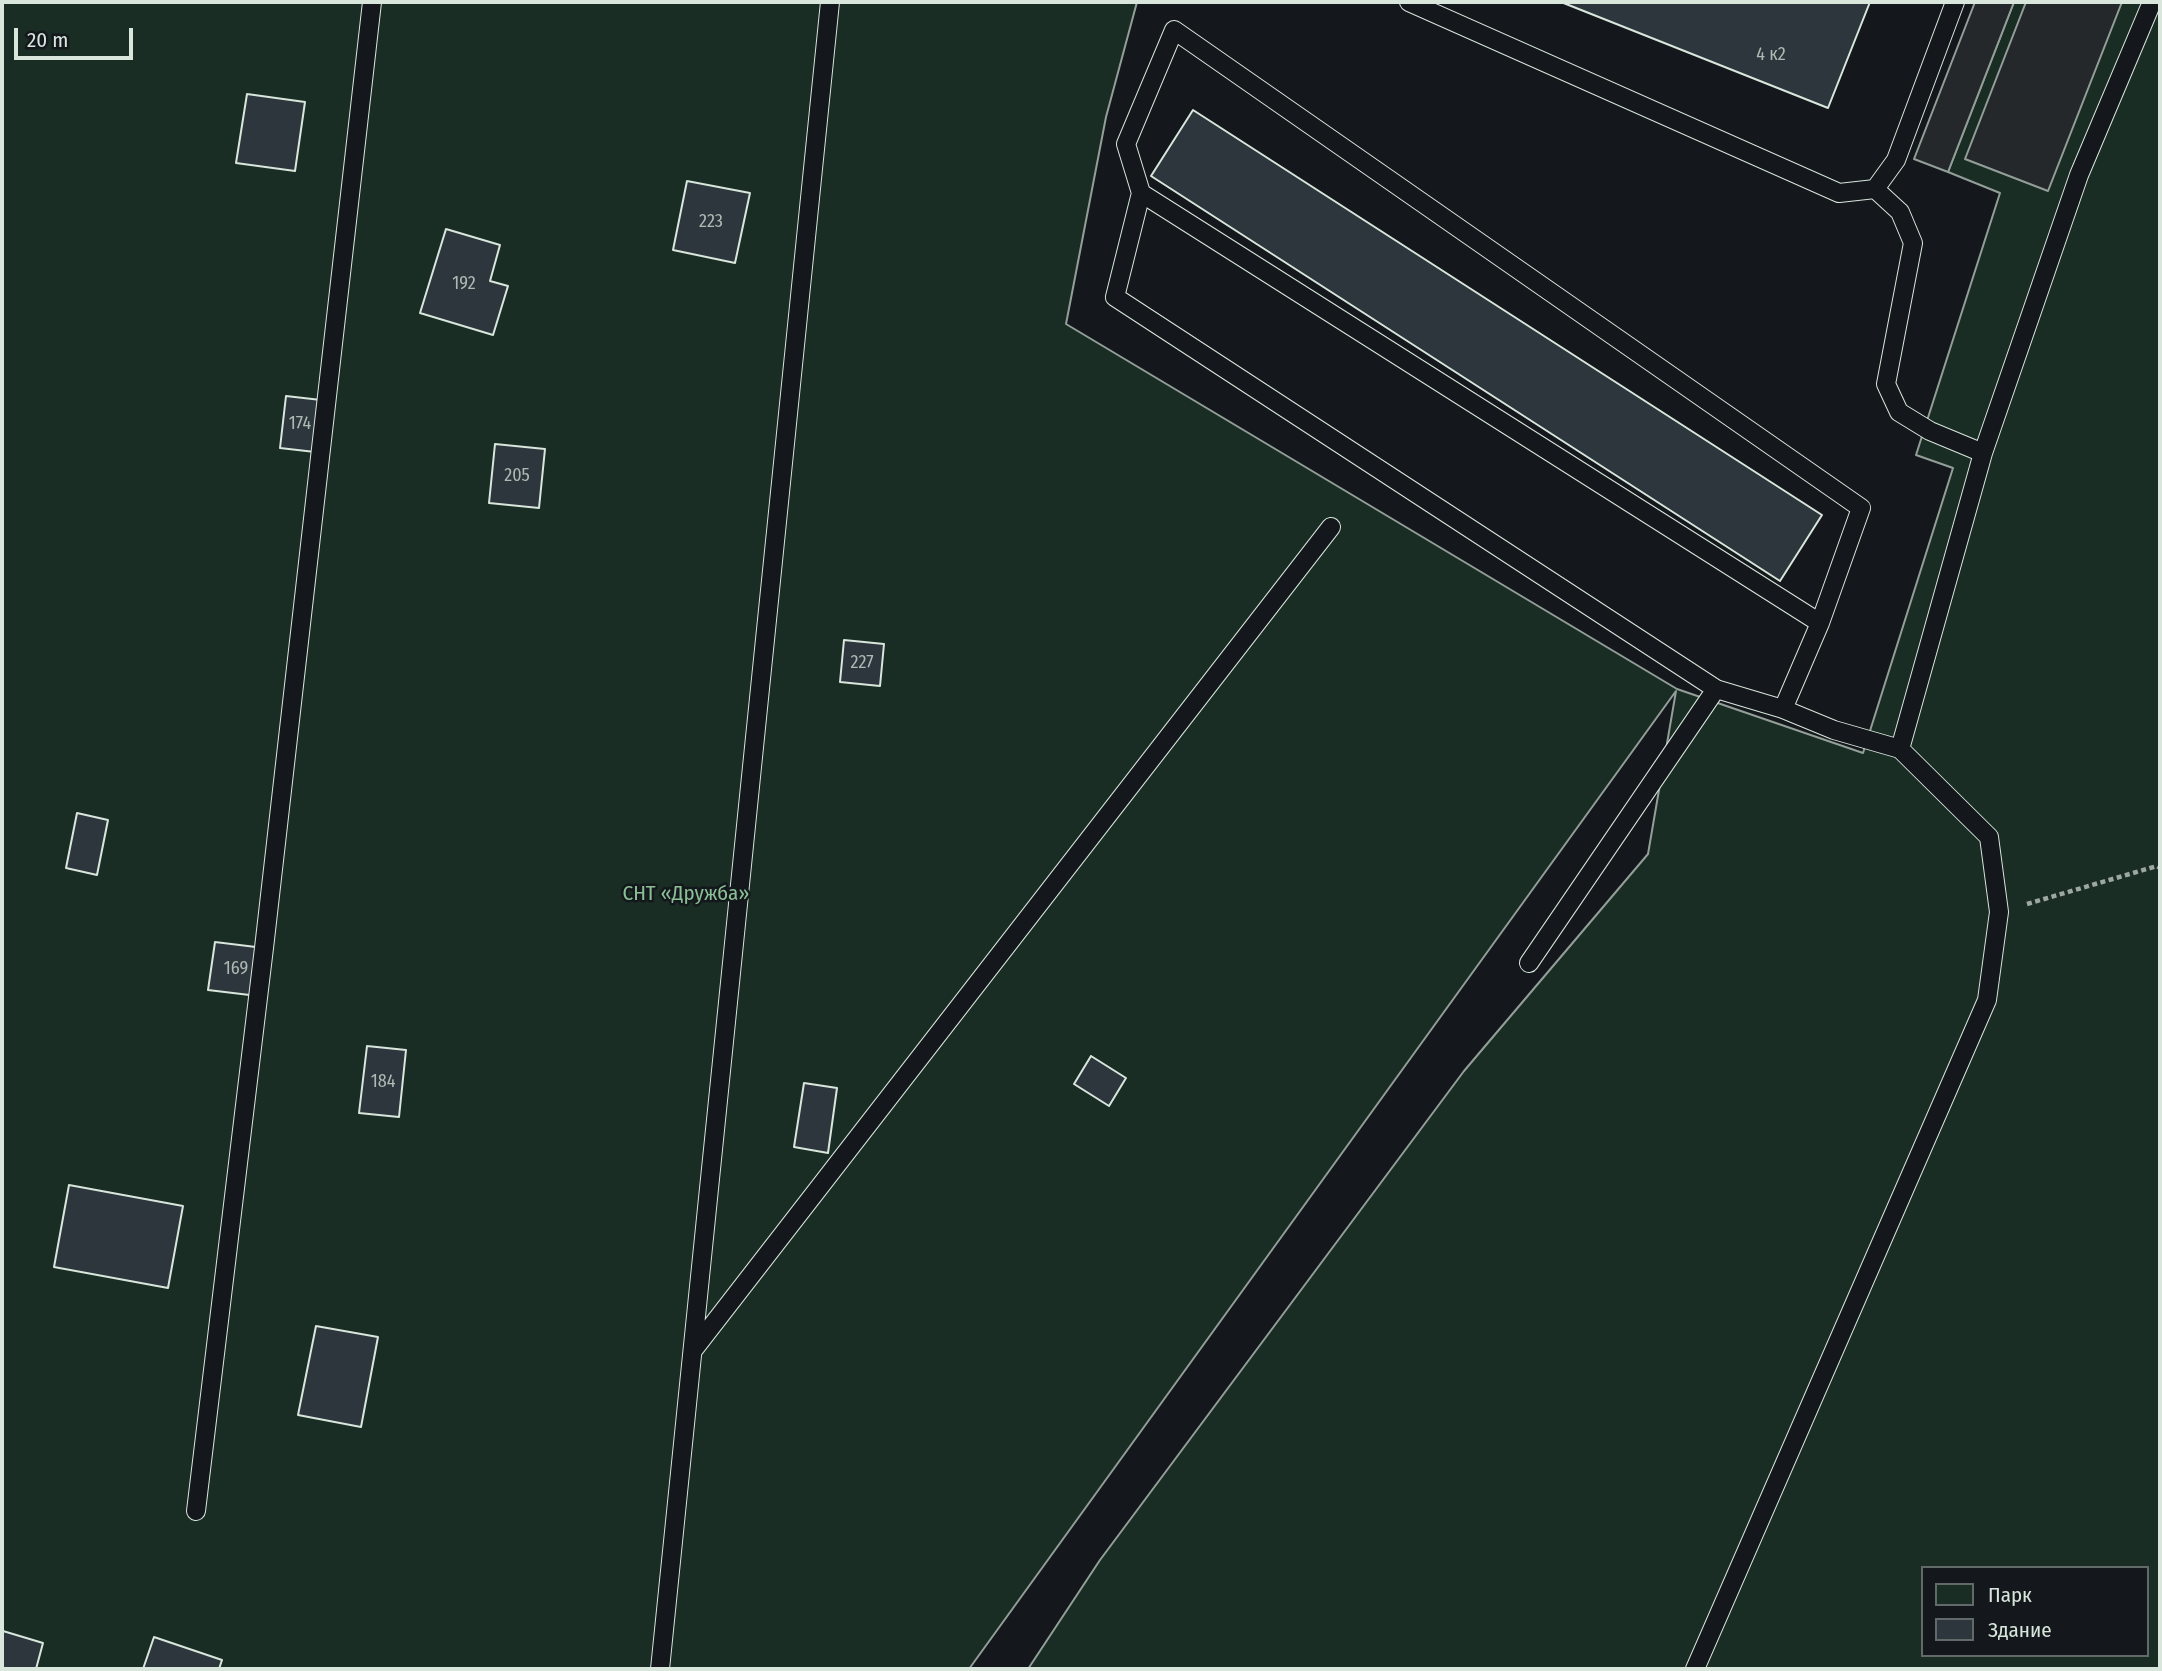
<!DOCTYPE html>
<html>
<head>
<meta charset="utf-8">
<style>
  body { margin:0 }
  #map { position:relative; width:2162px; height:1671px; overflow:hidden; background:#14181c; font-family:"Fira Sans Condensed",sans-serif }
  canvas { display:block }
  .frame { position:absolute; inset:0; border:4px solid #d8e6dc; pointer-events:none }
  .legend { position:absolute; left:1921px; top:1566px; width:228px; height:91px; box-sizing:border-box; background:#14181c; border:2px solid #626a69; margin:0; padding:9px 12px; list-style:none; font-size:21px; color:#d8e6dc }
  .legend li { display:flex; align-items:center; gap:14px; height:35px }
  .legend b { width:35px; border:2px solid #626a69 }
  .scale { position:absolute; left:14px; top:28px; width:119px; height:32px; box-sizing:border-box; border:4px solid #d8e6dc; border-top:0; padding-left:9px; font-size:21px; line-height:24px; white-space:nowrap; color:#d8e6dc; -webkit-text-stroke:5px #14181c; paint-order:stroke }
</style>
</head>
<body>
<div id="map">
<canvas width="2162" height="1671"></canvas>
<div class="frame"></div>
<ul class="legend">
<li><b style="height:19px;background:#1a2d24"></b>Парк</li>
<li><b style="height:19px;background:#2c363c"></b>Здание</li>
</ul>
<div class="scale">20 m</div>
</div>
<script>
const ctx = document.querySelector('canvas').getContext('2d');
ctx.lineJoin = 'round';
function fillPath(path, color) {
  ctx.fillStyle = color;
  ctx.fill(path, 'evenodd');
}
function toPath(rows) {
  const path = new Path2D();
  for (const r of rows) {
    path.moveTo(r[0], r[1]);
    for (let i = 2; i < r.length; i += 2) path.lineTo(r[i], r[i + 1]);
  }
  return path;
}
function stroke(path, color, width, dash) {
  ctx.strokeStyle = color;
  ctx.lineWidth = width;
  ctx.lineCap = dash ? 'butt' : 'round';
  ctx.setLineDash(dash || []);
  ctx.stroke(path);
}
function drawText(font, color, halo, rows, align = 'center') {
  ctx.font = font + ' "Fira Sans Condensed",sans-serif';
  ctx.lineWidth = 5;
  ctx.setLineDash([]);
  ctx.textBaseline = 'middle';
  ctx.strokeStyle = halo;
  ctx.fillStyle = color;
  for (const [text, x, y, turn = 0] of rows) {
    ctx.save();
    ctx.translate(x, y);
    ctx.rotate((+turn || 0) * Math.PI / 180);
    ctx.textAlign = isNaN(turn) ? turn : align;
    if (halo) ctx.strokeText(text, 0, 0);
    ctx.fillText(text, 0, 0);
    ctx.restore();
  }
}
const green = toPath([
  [2,2,1137,2,1106,117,1066,324,1677,689,1863,753,1953,468,1916,455,2000,193,1948,172,2014,2,2160,2,2160,1669,1028,1669,1100,1560,1464,1071,1648,854,1676,691,969,1669,2,1669,2,2],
  [1922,1568,2146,1568,2146,1655,1922,1655,1922,1568]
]);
const parking = toPath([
  [1975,2,2014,2,1948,172,1914,159,1975,2],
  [2026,2,2122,2,2048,191,1965,159,2026,2]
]);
const building = toPath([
  [1561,2,1870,2,1828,108,1561,2],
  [247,94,305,102,295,171,236,163,247,94],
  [1193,110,1822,515,1780,581,1151,176,1193,110],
  [687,181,750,193,735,263,673,250,687,181],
  [446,229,500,245,490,281,508,286,493,335,420,313,446,229],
  [286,396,321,400,315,452,280,448,286,396],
  [495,444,545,449,539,508,489,503,495,444],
  [844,640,884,644,880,686,840,682,844,640],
  [77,813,108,820,97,875,66,868,77,813],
  [215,942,264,948,258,996,208,990,215,942],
  [367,1046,406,1050,399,1117,359,1113,367,1046],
  [1091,1056,1126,1078,1109,1106,1074,1084,1091,1056],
  [804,1083,837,1088,828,1153,794,1147,804,1083],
  [69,1185,183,1206,168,1288,54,1267,69,1185],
  [316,1326,378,1337,361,1427,298,1415,316,1326],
  [3,1631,43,1643,36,1669,2,1669,3,1631],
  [154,1637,222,1660,219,1669,143,1669,154,1637]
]);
const path = toPath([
  [2027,904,2157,866,2160,868]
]);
const lane = toPath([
  [1409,2,1839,193,1875,189,1896,160,1955,2],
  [1875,189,1900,212,1913,243,1886,384,1899,412,1930,431,1983,453],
  [1141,193,1820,623],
  [1716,689,1115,297,1141,193,1126,144,1174,30,1861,508,1820,623,1783,709],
  [1900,749,1983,453,2079,175,2152,2],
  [1529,963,1716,689,1783,709,1834,730,1900,749,1989,837,1999,912,1987,1000,1695,1669],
  [694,1349,1331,527],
  [196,1511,264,948,372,2],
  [660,1669,830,2]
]);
const numberNames = [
  ["4 к2",1771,55],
  ["223",711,222],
  ["192",464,284],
  ["174",300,424],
  ["205",517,476],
  ["227",862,663],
  ["169",236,969],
  ["184",383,1082]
];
const parkNames = [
  ["СНТ «Дружба»",686,894]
];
fillPath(green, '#1a2d24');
stroke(green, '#939e99', 2);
fillPath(parking, '#24282b');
stroke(parking, '#939e99', 2);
fillPath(building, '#2c363c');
stroke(building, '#d8e6dc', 2);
stroke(lane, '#d8e6dc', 20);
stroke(path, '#9da8a2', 4.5, [5, 3.5]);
stroke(lane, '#14181c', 18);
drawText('18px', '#adbab4', null, numberNames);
drawText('21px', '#8ac095', '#14181c', parkNames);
</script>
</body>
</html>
